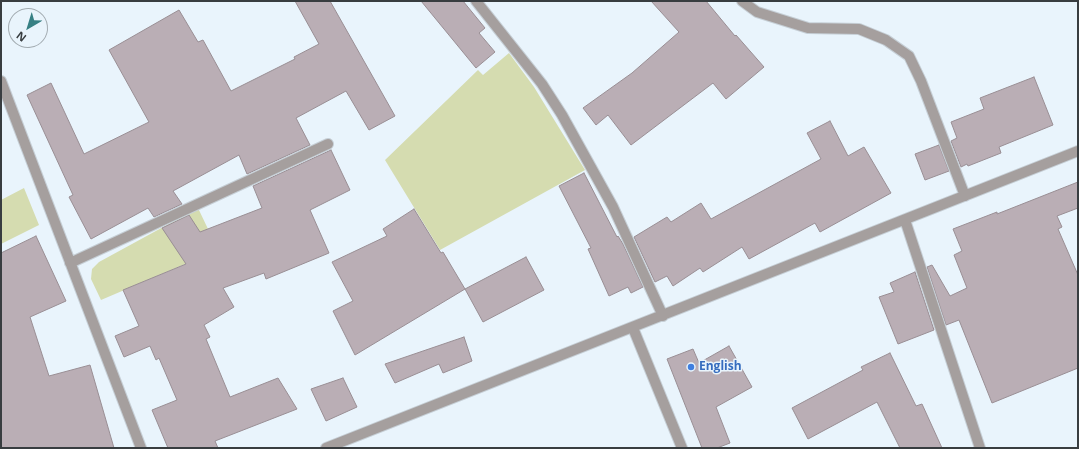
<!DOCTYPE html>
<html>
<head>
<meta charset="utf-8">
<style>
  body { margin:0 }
  #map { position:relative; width:1079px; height:449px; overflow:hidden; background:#e9f4fc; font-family:"Open Sans",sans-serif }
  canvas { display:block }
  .frame { position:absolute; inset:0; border:2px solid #383d40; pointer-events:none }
  .north { position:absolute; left:8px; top:8px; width:40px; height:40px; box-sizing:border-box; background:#e9f4fc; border:1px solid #a2abb1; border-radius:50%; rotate:218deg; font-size:11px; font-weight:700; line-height:16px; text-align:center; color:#383d40 }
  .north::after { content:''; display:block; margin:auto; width:14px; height:18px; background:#378084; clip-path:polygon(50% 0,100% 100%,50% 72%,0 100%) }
</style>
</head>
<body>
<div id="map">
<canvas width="1079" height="449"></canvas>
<div class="frame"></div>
<div class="north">N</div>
</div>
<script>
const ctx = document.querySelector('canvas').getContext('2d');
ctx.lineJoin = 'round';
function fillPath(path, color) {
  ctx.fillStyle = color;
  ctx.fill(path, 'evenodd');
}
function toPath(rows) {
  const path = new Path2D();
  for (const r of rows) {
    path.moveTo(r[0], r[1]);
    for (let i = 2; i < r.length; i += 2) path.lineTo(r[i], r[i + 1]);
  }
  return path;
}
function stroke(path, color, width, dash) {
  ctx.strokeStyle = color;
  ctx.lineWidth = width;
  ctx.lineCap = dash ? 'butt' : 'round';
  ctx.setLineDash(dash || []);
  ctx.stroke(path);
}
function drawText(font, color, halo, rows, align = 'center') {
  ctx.font = font + ' "Open Sans",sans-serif';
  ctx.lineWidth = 3;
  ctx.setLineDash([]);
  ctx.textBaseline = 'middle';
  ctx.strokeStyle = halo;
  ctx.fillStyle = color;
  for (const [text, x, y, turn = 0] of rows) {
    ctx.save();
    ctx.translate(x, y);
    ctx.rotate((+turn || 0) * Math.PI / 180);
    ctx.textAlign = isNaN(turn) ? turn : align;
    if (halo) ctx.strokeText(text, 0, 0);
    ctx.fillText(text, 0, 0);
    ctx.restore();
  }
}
const green = toPath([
  [509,53,534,87,585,170,440,250,385,160,478,70,483,75],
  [24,188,39,225,1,244,1,200],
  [198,208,218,250,101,300,91,279,92,269,99,262]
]);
const building = toPath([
  [295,1,330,1,395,116,369,130,346,91,296,118,310,145,247,174,239,155,173,191,182,204,154,217,148,208,91,239,69,197,73,195,27,95,51,83,84,154,149,122,109,50,179,10,198,42,203,40,231,91,295,59,294,57,319,44,295,1],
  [421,1,463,1,485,28,479,33,495,52,476,68,421,1],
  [651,1,706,1,735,36,736,35,764,67,726,99,713,83,631,145,608,115,596,125,583,108,632,73,679,32,651,1],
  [1034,77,1053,125,999,147,1001,153,968,166,967,164,961,167,951,141,957,138,951,122,984,109,980,98,1034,77],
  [830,121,848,156,864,147,891,193,820,232,815,223,749,259,742,247,703,272,700,268,673,286,667,276,655,282,634,237,667,217,671,222,701,203,711,219,821,159,807,133,830,121],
  [939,145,949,171,925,180,915,154,939,145],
  [331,150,350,190,310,210,329,253,266,279,264,273,223,288,234,307,204,325,210,337,206,339,230,397,278,378,297,409,215,441,218,448,168,448,152,410,177,400,159,358,156,360,150,346,124,357,115,336,139,326,123,290,186,264,162,228,189,215,200,232,262,208,253,186,331,150],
  [584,173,617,237,618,236,623,244,643,287,631,293,628,287,609,296,588,249,591,248,559,186,584,173],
  [1078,182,1078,208,1057,216,1062,227,1058,229,1078,275,1078,368,992,403,959,320,946,325,927,267,932,265,950,296,967,288,954,255,962,251,953,229,997,212,997,214,1078,182],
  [414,209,441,253,443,252,465,289,355,355,333,311,353,301,332,262,387,236,383,229,414,209],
  [36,236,66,301,30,317,49,376,90,365,114,448,1,448,1,253,36,236],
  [526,257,544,290,483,322,465,289,526,257],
  [915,272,934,330,898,344,879,297,894,292,890,283,915,272],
  [464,337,472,361,443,373,439,364,395,383,385,364,464,337],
  [729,346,752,387,716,407,730,443,717,448,702,448,667,359,693,349,699,363,729,346],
  [890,353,916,406,922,404,942,448,900,448,877,402,808,439,792,408,863,370,861,367,890,353],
  [343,378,357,407,326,421,311,389,343,378]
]);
const street = toPath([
  [476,1,542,84,562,115,613,207,663,316],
  [742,1,757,12,808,28,859,29,886,40,909,56,921,81,965,196],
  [1,81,141,448],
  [905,220,980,448],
  [70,263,328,144],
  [633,328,682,448],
  [326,448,1078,151]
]);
const markers = [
  [691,367,4,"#3f7fe0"]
];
const shopNames = [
  ["English",699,367]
];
fillPath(green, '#d5dcb0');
fillPath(building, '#baaeb5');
stroke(building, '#998e94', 1);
stroke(street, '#c6cfd6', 12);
stroke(street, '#a59f9e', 10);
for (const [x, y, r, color] of markers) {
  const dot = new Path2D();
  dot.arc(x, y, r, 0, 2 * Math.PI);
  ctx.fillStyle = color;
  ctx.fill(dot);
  stroke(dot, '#e9f4fc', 1.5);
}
drawText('bold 12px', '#366cbe', '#e9f4fc', shopNames, 'left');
</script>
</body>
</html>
